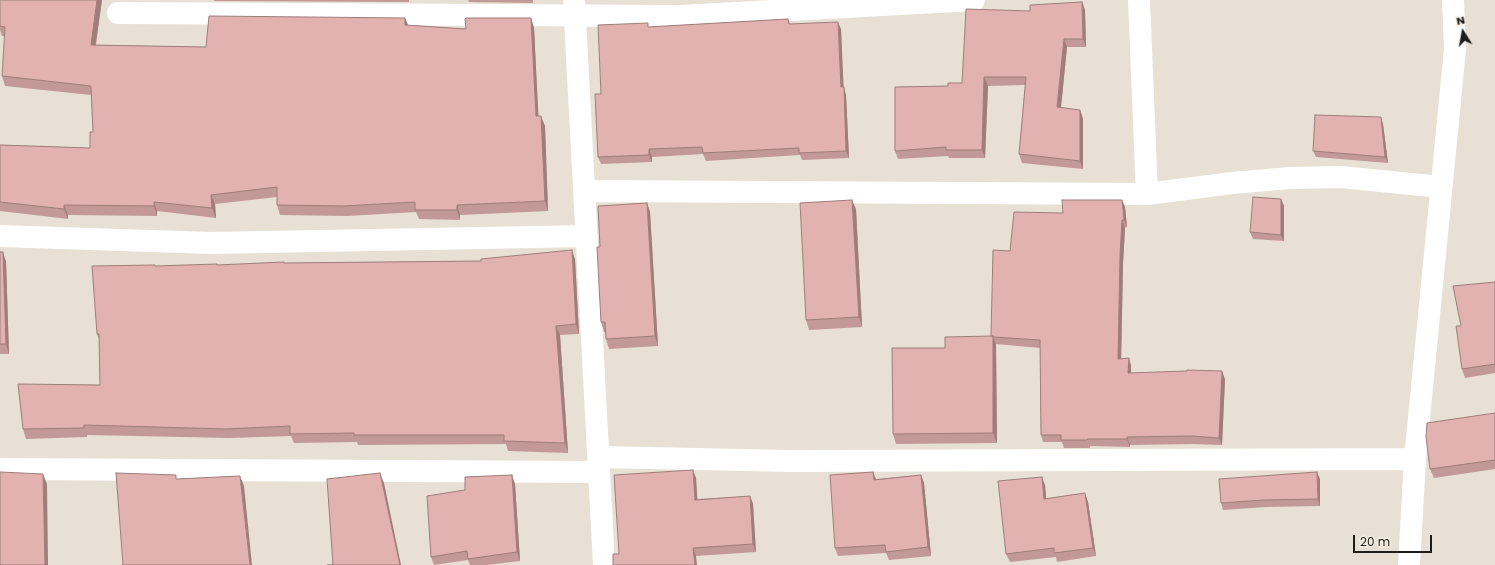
<!DOCTYPE html>
<html>
<head>
<meta charset="utf-8">
<style>
  body { margin:0 }
  #map { position:relative; width:1495px; height:565px; overflow:hidden; background:#e8e0d5; font-family:Poppins,sans-serif }
  canvas { display:block }
  .north { position:absolute; left:1443px; top:12px; width:40px; height:40px; -webkit-text-stroke:3px #f5ede2; paint-order:stroke; rotate:349deg; font-size:11px; font-weight:700; line-height:16px; text-align:center; color:#1f1d19 }
  .north::after { content:''; display:block; margin:auto; width:14px; height:18px; background:#1f1d19; clip-path:polygon(50% 0,100% 100%,50% 72%,0 100%) }
  .scale { position:absolute; left:1353px; top:535px; width:79px; height:18px; box-sizing:border-box; border:2px solid #1f1d19; border-top:0; padding-left:5px; font-size:12px; line-height:14px; white-space:nowrap; color:#1f1d19; -webkit-text-stroke:3px #f5ede2; paint-order:stroke }
</style>
</head>
<body>
<div id="map">
<canvas width="1495" height="565"></canvas>
<div class="north">N</div>
<div class="scale">20 m</div>
</div>
<script>
const ctx = document.querySelector('canvas').getContext('2d');
ctx.lineJoin = 'round';
function toPath(rows) {
  const path = new Path2D();
  for (const r of rows) {
    path.moveTo(r[0], r[1]);
    for (let i = 2; i < r.length; i += 2) path.lineTo(r[i], r[i + 1]);
  }
  return path;
}
function stroke(path, color, width, dash) {
  ctx.strokeStyle = color;
  ctx.lineWidth = width;
  ctx.lineCap = dash ? 'butt' : 'round';
  ctx.setLineDash(dash || []);
  ctx.stroke(path);
}
function fillPath(path, color) {
  ctx.fillStyle = color;
  ctx.fill(path, 'evenodd');
}
const minor = toPath([
  [574,0,604,565],
  [118,13,680,16,974,0],
  [585,191,1147,194,1139,0],
  [1147,194,1232,183,1290,178,1341,177,1441,187],
  [0,236,211,243,587,236],
  [599,457,791,461,1415,459],
  [0,469,599,472],
  [1409,565,1415,459,1455,49,1453,0]
]);
const wall = toPath([
  [0,0,102,0,96,45,206,47,408,25,466,29,531,18,534,28,538,116,545,126,548,211,460,215,460,220,419,219,416,212,347,216,280,215,277,205,277,197,215,204,216,218,157,211,157,216,68,215,68,219,0,211,0,145,90,148,93,132,91,95,5,86,2,76,5,36,2,36,0,30],
  [214,0,409,0,409,2,214,1],
  [468,0,542,0,533,0,533,3,469,2],
  [1082,2,1085,10,1086,47,1067,47,1061,108,1080,110,1083,119,1083,169,1022,163,1019,154,1025,85,988,86,985,158,949,158,948,156,898,159,895,151,948,86,962,83,1030,11],
  [788,19,790,24,841,29,843,87,846,95,849,158,802,160,800,155,706,161,703,154,652,157,652,162,601,164,598,157,601,94,649,27],
  [1383,124,1388,163,1316,157,1313,151],
  [1281,199,1284,206,1284,241,1253,239,1250,232],
  [1122,200,1125,207,1127,227,1125,228,1123,264,1121,359,1129,358,1131,366,1131,373,1225,379,1222,445,1193,444,1130,445,1130,447,1090,446,1090,448,1064,448,1062,442,1043,442,1041,435,1040,348,996,344,997,443,896,444,893,434,945,348,991,336,1010,251,1063,213],
  [647,203,650,212,658,346,609,349,606,339,605,332,604,332,601,322],
  [856,209,862,327,809,330,806,320],
  [0,252,3,252,6,262,9,354,0,354],
  [575,259,579,334,560,335,568,453,508,451,506,444,358,445,357,442,294,443,291,436,229,438,87,435,87,437,26,439,23,429,100,385,99,339,97,334,155,265,155,266,217,265,285,263,481,261],
  [1495,282,1495,373,1465,378,1462,369,1461,326],
  [1495,413,1495,469,1434,478,1430,469],
  [873,472,876,479,921,475,924,483,931,556,889,560,886,553,838,556,835,548],
  [696,478,697,499,750,496,753,504,756,552,696,556,619,554],
  [1320,479,1320,506,1266,507,1223,510,1221,503],
  [515,484,520,561,487,565,470,565,468,560,434,565,431,557],
  [1045,485,1046,499,1085,493,1088,502,1096,556,1057,562,1056,557,1010,562,1006,554]
]);
const shadedWall = toPath([
  [97,0,102,0,94,54,91,45],
  [1082,2,1085,10,1086,47,1083,39],
  [405,18,409,27,405,25],
  [531,18,534,28,539,126,536,116],
  [838,22,841,29,844,95,841,87],
  [1064,39,1067,47,1060,116,1057,107],
  [984,77,988,86,985,158,982,150],
  [844,87,846,95,849,158,846,151],
  [1080,110,1083,119,1083,169,1080,161],
  [541,116,545,126,548,211,545,201],
  [1381,117,1383,124,1388,163,1385,157],
  [649,149,652,157,652,162,649,155],
  [211,195,215,204,216,218,212,208],
  [1281,199,1284,206,1284,241,1281,235],
  [852,200,856,209,862,327,859,317],
  [1122,200,1125,207,1127,227,1124,220],
  [154,202,157,211,157,216,154,206],
  [647,203,650,212,658,346,655,336],
  [64,205,68,215,68,219,64,209],
  [457,205,460,215,460,220,457,210],
  [1122,220,1125,228,1123,264,1121,366,1118,359,1120,256],
  [572,250,575,259,579,334,576,324],
  [3,252,6,262,9,354,6,344],
  [556,326,560,335,568,453,565,443],
  [993,336,996,345,997,443,993,433],
  [1129,358,1131,366,1131,380,1128,373],
  [1222,371,1225,379,1222,445,1219,438],
  [1127,437,1130,445,1130,447,1127,439],
  [693,470,696,478,698,508,695,500],
  [873,472,876,480,874,480],
  [1317,472,1320,479,1320,506,1318,499],
  [380,473,384,483,401,565,400,565],
  [43,474,47,484,48,565,45,565],
  [512,475,515,484,520,561,517,552],
  [921,475,924,483,931,556,928,547],
  [240,476,244,486,252,565,250,565],
  [1042,477,1045,485,1047,507,1044,499],
  [1085,493,1088,502,1096,556,1093,548],
  [750,496,753,504,756,552,753,544],
  [693,548,696,556,697,565,695,565]
]);
const building = toPath([
  [0,0,97,0,91,45,206,47,209,16,405,18,405,25,466,29,465,19,466,18,531,18,536,116,541,116,545,201,457,205,457,210,415,210,415,202,343,206,277,205,277,187,211,195,212,208,154,202,154,206,64,205,64,209,0,202,0,145,90,148,90,132,93,132,91,86,2,76,5,27,0,26,0,0],
  [1082,2,1083,39,1064,39,1057,107,1080,110,1080,161,1019,154,1026,77,984,77,982,150,946,150,946,147,895,151,895,87,948,86,948,83,962,83,966,9,1030,11,1030,5,1082,2],
  [788,19,789,24,838,22,841,87,844,87,846,151,799,153,799,148,703,153,702,147,649,149,649,155,598,157,595,94,601,94,598,25,648,23,648,27,788,19],
  [1315,115,1381,117,1385,157,1313,151,1315,115],
  [1253,197,1281,199,1281,235,1250,232,1253,197],
  [852,200,859,317,806,320,800,203,852,200],
  [1062,200,1122,200,1124,220,1122,220,1120,256,1118,359,1129,358,1128,373,1187,371,1187,370,1222,371,1219,438,1191,436,1127,437,1127,439,1087,439,1087,440,1061,440,1061,435,1041,435,1040,340,993,337,993,336,991,336,993,250,1010,251,1014,212,1063,213,1062,200],
  [647,203,655,336,606,339,605,322,601,322,597,247,600,247,598,206,647,203],
  [572,250,576,324,556,326,565,443,504,441,504,435,354,435,354,433,290,434,290,426,226,429,84,425,84,428,23,429,18,384,100,385,99,334,97,334,92,266,155,265,155,266,217,264,217,265,284,262,284,263,481,261,481,259,572,250],
  [0,252,3,252,6,344,0,344,0,252],
  [1495,282,1495,364,1462,369,1456,326,1461,326,1453,286,1495,282],
  [993,336,993,433,893,434,892,348,945,348,945,337,993,336],
  [1495,413,1495,460,1430,469,1426,437,1427,423,1495,413],
  [693,470,695,500,750,496,753,544,693,548,695,565,613,565,613,554,619,554,614,475,693,470],
  [0,472,43,474,45,565,0,565,0,472],
  [873,472,874,480,921,475,928,547,886,552,885,545,835,548,830,475,873,472],
  [1317,472,1318,499,1264,500,1221,503,1219,479,1317,472],
  [116,473,176,475,176,479,240,476,250,565,123,565,116,473],
  [380,473,400,565,327,565,333,565,327,479,380,473],
  [512,475,517,552,468,559,467,551,431,557,427,496,465,490,465,477,512,475],
  [1042,477,1044,499,1085,493,1093,548,1054,553,1054,548,1006,554,998,481,1042,477]
]);
stroke(minor, '#fff', 22);
fillPath(wall, '#c29997');
fillPath(shadedWall, '#9e7d7b');
fillPath(building, '#e1b2b0');
stroke(building, '#9e7d7b', 1);
</script>
</body>
</html>
